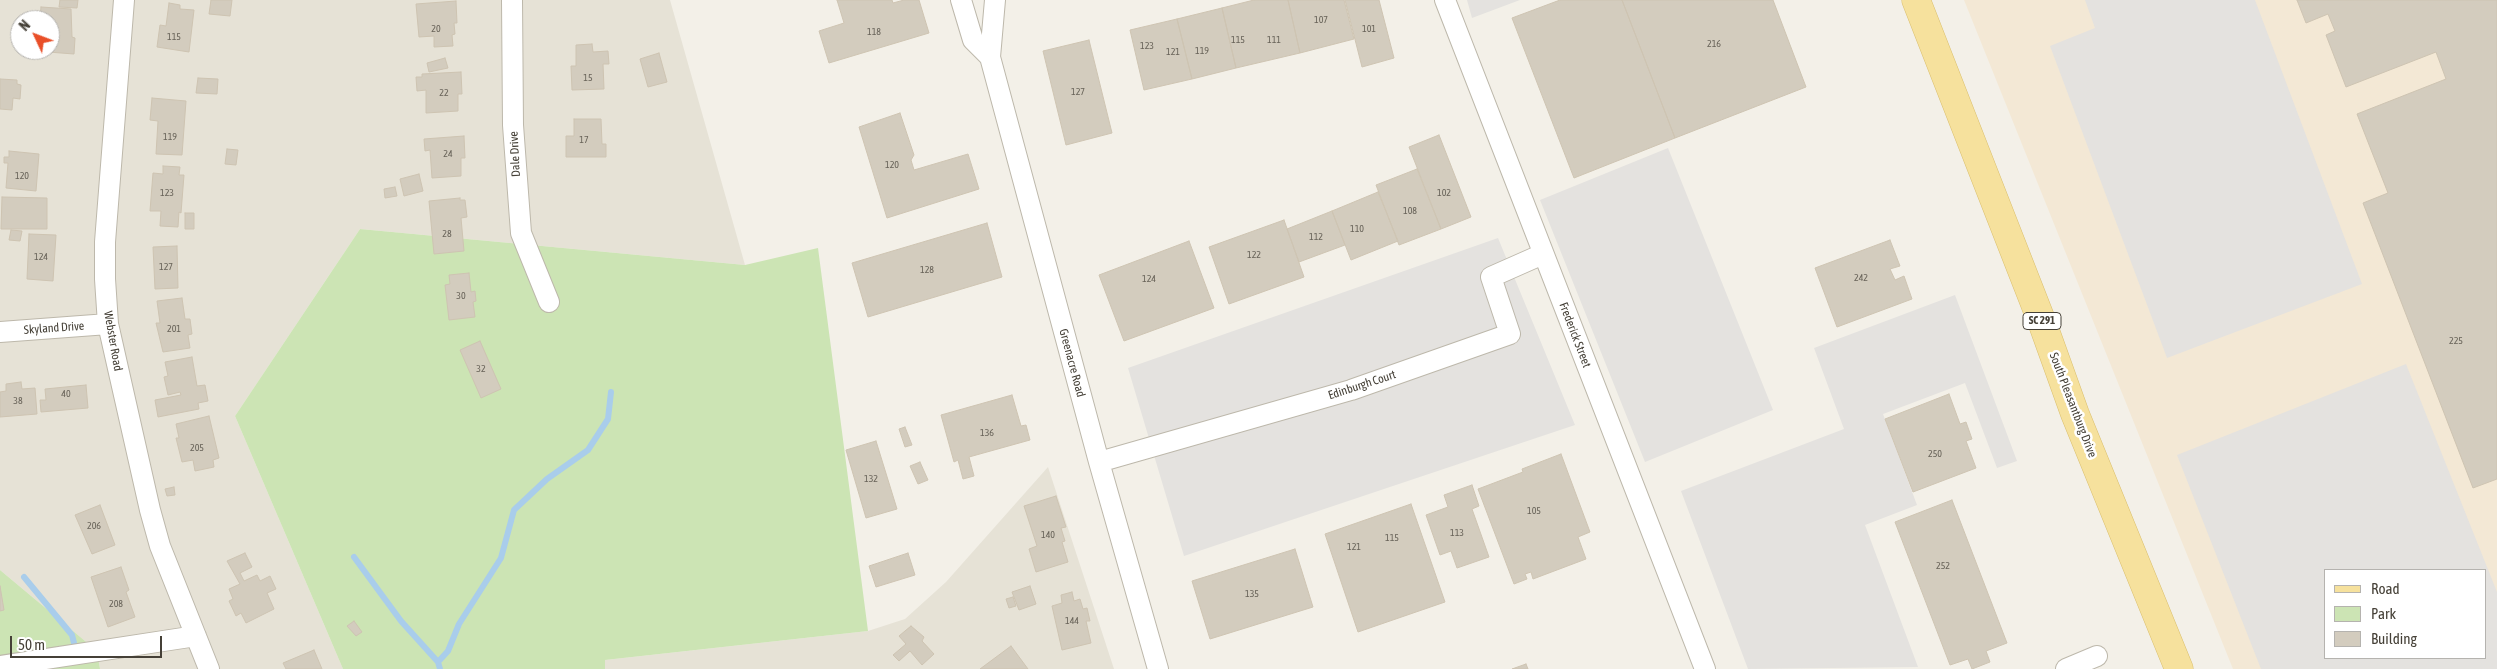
<!DOCTYPE html>
<html>
<head>
<meta charset="utf-8">
<style>
  body { margin:0 }
  #map { position:relative; width:2497px; height:669px; overflow:hidden; background:#f3f0e8; font-family:"Asap Condensed",sans-serif }
  canvas { display:block }
  .legend { position:absolute; left:2324px; top:569px; width:162px; height:90px; box-sizing:border-box; background:#fff; border:1px solid #b5b3af; margin:0; padding:6px 9px; list-style:none; font-size:15px; color:#454037 }
  .legend li { display:flex; align-items:center; gap:10px; height:25px }
  .legend b { width:25px; border:1px solid #b5b3af }
  .north { position:absolute; left:10px; top:10px; width:50px; height:50px; box-sizing:border-box; background:#fff; border:1px solid #b5b3af; border-radius:50%; rotate:313deg; font-size:14px; font-weight:700; line-height:20px; text-align:center; color:#454037 }
  .north::after { content:''; display:block; margin:auto; width:18px; height:22px; background:#e94f28; clip-path:polygon(50% 0,100% 100%,50% 72%,0 100%) }
  .scale { position:absolute; left:10px; top:636px; width:152px; height:22px; box-sizing:border-box; border:2px solid #454037; border-top:0; padding-left:6px; font-size:15px; line-height:18px; white-space:nowrap; color:#454037; -webkit-text-stroke:4px #fff; paint-order:stroke }
</style>
</head>
<body>
<div id="map">
<canvas width="2497" height="669"></canvas>
<ul class="legend">
<li><b style="height:6px;background:#f6e19d"></b>Road</li>
<li><b style="height:14px;background:#cce4b4"></b>Park</li>
<li><b style="height:14px;background:#d3ccbe"></b>Building</li>
</ul>
<div class="north">N</div>
<div class="scale">50 m</div>
</div>
<script>
const ctx = document.querySelector('canvas').getContext('2d');
ctx.lineJoin = 'round';
function fillPath(path, color) {
  ctx.fillStyle = color;
  ctx.fill(path, 'evenodd');
}
function toPath(rows) {
  const path = new Path2D();
  for (const r of rows) {
    path.moveTo(r[0], r[1]);
    for (let i = 2; i < r.length; i += 2) path.lineTo(r[i], r[i + 1]);
  }
  return path;
}
function stroke(path, color, width, dash) {
  ctx.strokeStyle = color;
  ctx.lineWidth = width;
  ctx.lineCap = dash ? 'butt' : 'round';
  ctx.setLineDash(dash || []);
  ctx.stroke(path);
}
function drawText(font, color, halo, rows, align = 'center') {
  ctx.font = font + ' "Asap Condensed",sans-serif';
  ctx.lineWidth = 5;
  ctx.setLineDash([]);
  ctx.textBaseline = 'middle';
  ctx.strokeStyle = halo;
  ctx.fillStyle = color;
  for (const [text, x, y, turn = 0] of rows) {
    ctx.save();
    ctx.translate(x, y);
    ctx.rotate((+turn || 0) * Math.PI / 180);
    ctx.textAlign = isNaN(turn) ? turn : align;
    if (halo) ctx.strokeText(text, 0, 0);
    ctx.fillText(text, 0, 0);
    ctx.restore();
  }
}
const residential = toPath([
  [0,0,670,0,745,265,360,229,235,416,343,669,100,669,97,651,0,570],
  [20,20,50,20,50,50,20,50],
  [1048,467,1114,669,605,669,605,660,868,631,905,619,946,582]
]);
const commercial = toPath([
  [1964,0,2497,0,2497,669,2233,669],
  [2326,570,2486,570,2486,658,2326,658]
]);
const green = toPath([
  [360,229,745,265,818,248,868,631,605,660,605,669,343,669,235,416],
  [0,570,97,651,100,669,0,669]
]);
const parking = toPath([
  [1467,0,1520,0,1472,18],
  [2085,0,2255,0,2362,284,2167,358,2050,46,2095,28],
  [1668,148,1773,410,1645,462,1540,200],
  [1498,238,1575,425,1184,556,1128,368],
  [1955,295,2017,461,1997,468,1965,383,1883,414,1917,505,1865,525,1918,667,1748,669,1681,491,1844,429,1814,348],
  [2406,364,2497,592,2497,669,2261,669,2177,455],
  [2326,570,2486,570,2486,658,2326,658]
]);
const stream = toPath([
  [354,557,401,621,438,662,440,669],
  [24,577,72,635,74,643],
  [438,662,448,651,459,624,501,558,514,510,547,479,588,450,608,419,611,392]
]);
const building = toPath([
  [60,0,78,0,77,8,59,7,60,0],
  [211,0,232,0,230,16,209,14,211,0],
  [837,0,892,0,893,3,904,0,919,0,929,33,829,63,819,31,844,23,837,0],
  [1254,0,1288,0,1300,53,1236,68,1222,8,1254,0],
  [1288,0,1344,0,1354,39,1300,53,1288,0],
  [1345,0,1379,0,1394,58,1362,67,1345,0],
  [1560,0,1622,0,1675,138,1574,178,1512,18,1560,0],
  [1622,0,1773,0,1806,87,1675,138,1622,0],
  [2297,0,2497,0,2497,479,2473,488,2363,203,2388,193,2357,114,2446,79,2436,52,2346,87,2326,35,2335,31,2328,14,2306,23,2297,0],
  [456,1,457,23,454,23,455,34,452,35,453,46,434,47,434,36,419,37,416,4,456,1],
  [169,3,180,5,180,9,194,10,189,52,157,47,160,25,166,26,169,3],
  [41,7,71,9,72,37,75,38,74,54,35,51,50,50,50,20,40,20,41,7],
  [1222,8,1236,68,1192,79,1177,19,1222,8],
  [1177,19,1192,79,1144,90,1130,30,1177,19],
  [1089,40,1112,133,1066,145,1043,51,1089,40],
  [592,44,593,52,608,51,609,64,603,64,604,89,572,90,571,66,576,66,576,45,592,44],
  [659,53,667,82,648,87,640,59,659,53],
  [445,58,448,68,429,72,427,63,445,58],
  [461,72,462,94,458,94,458,111,426,113,426,90,417,91,416,77,422,77,422,74,461,72],
  [198,78,218,79,217,94,196,93,198,78],
  [0,79,17,80,17,84,21,85,20,99,13,98,12,110,0,109,0,79],
  [152,98,186,101,182,155,156,154,158,121,150,120,152,98],
  [900,113,914,155,911,160,914,170,968,154,979,189,887,218,859,127,900,113],
  [574,119,601,119,602,144,606,144,606,157,566,157,566,136,574,136,574,119],
  [1439,135,1471,217,1441,229,1409,147,1439,135],
  [464,136,465,158,461,158,461,176,432,178,430,150,425,151,424,139,464,136],
  [227,149,238,150,236,165,225,164,227,149],
  [9,151,39,154,36,191,6,188,8,163,4,163,4,157,9,157,9,151],
  [163,166,180,167,179,175,184,175,181,213,179,212,178,227,160,226,161,211,150,211,153,173,163,174,163,166],
  [1417,169,1441,229,1399,245,1376,185,1417,169],
  [419,174,423,191,404,196,400,179,419,174],
  [395,187,397,196,385,198,384,189,395,187],
  [1378,192,1398,241,1351,260,1332,211,1378,192],
  [2,197,47,198,47,229,1,229,2,197],
  [460,198,460,200,465,200,467,217,461,218,464,251,434,254,429,201,460,198],
  [1332,211,1345,245,1299,262,1287,229,1332,211],
  [185,213,194,213,194,229,185,229,185,213],
  [1284,220,1304,277,1229,304,1209,247,1284,220],
  [987,223,1002,277,868,317,852,263,987,223],
  [11,230,22,231,20,241,9,240,11,230],
  [29,234,56,235,53,281,27,279,29,234],
  [1890,240,1900,266,1890,269,1895,280,1904,276,1912,299,1837,327,1815,268,1890,240],
  [1189,241,1214,308,1124,341,1099,275,1189,241],
  [177,246,178,288,155,289,153,247,177,246],
  [469,273,471,292,475,291,476,301,473,302,475,317,449,320,445,285,450,284,449,275,469,273],
  [182,298,185,319,190,319,192,334,188,335,190,348,163,352,156,323,160,323,157,301,182,298],
  [480,341,501,389,481,398,460,350,480,341],
  [192,357,197,386,205,385,208,401,198,403,199,409,158,417,155,400,181,395,180,392,168,395,164,377,168,376,165,362,192,357],
  [21,382,22,389,35,388,37,414,0,417,0,392,6,391,6,384,21,382],
  [86,385,88,408,41,412,40,400,46,400,45,389,86,385],
  [1949,394,1960,424,1966,422,1972,439,1966,441,1976,468,1913,492,1885,419,1949,394],
  [1012,395,1021,426,1026,425,1030,440,969,457,974,476,963,479,958,460,954,462,941,415,1012,395],
  [209,416,219,458,213,460,214,467,195,471,193,460,182,462,176,438,179,438,176,424,209,416],
  [905,427,912,445,905,447,899,429,905,427],
  [876,441,897,509,866,518,846,450,876,441],
  [1561,454,1590,532,1578,537,1586,559,1533,579,1531,572,1525,574,1527,579,1514,584,1478,489,1523,472,1522,469,1561,454],
  [920,462,928,480,918,484,910,466,920,462],
  [1472,485,1479,506,1472,509,1489,557,1457,568,1451,551,1440,555,1426,515,1448,507,1444,495,1472,485],
  [174,487,175,495,167,496,165,489,174,487],
  [1056,496,1066,527,1061,528,1065,541,1062,542,1068,562,1036,572,1029,549,1037,546,1024,506,1056,496],
  [1952,500,2007,643,1986,651,1990,662,1972,669,1968,659,1950,665,1895,522,1952,500],
  [1411,504,1445,602,1358,632,1325,534,1411,504],
  [100,505,115,545,92,554,75,515,100,505],
  [1295,549,1313,607,1210,639,1192,581,1295,549],
  [245,553,252,567,240,573,244,581,257,575,260,581,270,576,276,589,267,593,274,609,246,623,241,613,236,616,229,601,233,599,229,589,240,584,227,561,245,553],
  [908,553,915,575,876,587,869,566,908,553],
  [121,567,129,590,126,592,135,617,108,627,91,577,121,567],
  [0,586,4,610,0,611,0,586],
  [1030,586,1036,604,1019,610,1012,592,1030,586],
  [1072,592,1074,601,1080,599,1083,609,1087,608,1090,621,1086,621,1091,643,1062,650,1052,606,1062,603,1061,595,1072,592],
  [1013,597,1016,606,1009,608,1006,599,1013,597],
  [354,621,362,632,356,636,347,626,354,621],
  [911,626,924,637,922,641,934,654,922,665,910,651,899,661,893,655,906,644,899,636,911,626],
  [1011,646,1028,669,980,669,1011,646],
  [314,650,322,669,286,669,283,663,314,650],
  [1526,664,1528,669,1512,669,1526,664]
]);
const minor = toPath([
  [124,0,105,242,105,279,108,324,150,510,160,546,209,669],
  [512,0,513,125,521,233,549,302],
  [961,0,973,40,990,57],
  [995,0,990,57,1099,462,1158,669],
  [1445,0,1705,669],
  [0,332,108,324],
  [1099,462,1351,390,1510,334,1491,277,1543,254],
  [0,666,196,636],
  [2066,669,2097,656]
]);
const primary = toPath([
  [1916,0,2042,322,2075,414,2179,669]
]);
const numberNames = [
  ["107",1321,20],
  ["20",436,29],
  ["101",1369,29],
  ["118",874,32],
  ["115",174,37],
  ["115",1238,40],
  ["111",1274,40],
  ["216",1714,44],
  ["123",1147,46],
  ["119",1202,51],
  ["121",1173,52],
  ["15",588,78],
  ["127",1078,92],
  ["22",444,93],
  ["119",170,137],
  ["17",584,140],
  ["24",448,154],
  ["120",892,165],
  ["120",22,176],
  ["123",167,193],
  ["102",1444,193],
  ["108",1410,211],
  ["110",1357,229],
  ["28",447,234],
  ["112",1316,237],
  ["122",1254,255],
  ["124",41,257],
  ["127",166,267],
  ["128",927,270],
  ["242",1861,278],
  ["124",1149,279],
  ["30",461,296],
  ["201",174,329],
  ["225",2456,341],
  ["32",481,369],
  ["40",66,394],
  ["38",18,401],
  ["136",987,433],
  ["205",197,448],
  ["250",1935,454],
  ["132",871,479],
  ["105",1534,511],
  ["206",94,526],
  ["113",1457,533],
  ["140",1048,535],
  ["115",1392,538],
  ["121",1354,547],
  ["252",1943,566],
  ["135",1252,594],
  ["208",116,604],
  ["144",1072,621]
];
const shields = [
  [2042,321,38]
];
const shieldNames = [
  ["SC 291",2042,321]
];
const streetNames = [
  ["Dale Drive",515,154,-93],
  ["Skyland Drive",54,328,-4],
  ["Frederick Street",1575,335,69],
  ["Webster Road",113,341,80],
  ["Greenacre Road",1072,363,75],
  ["Edinburgh Court",1362,385,-18],
  ["South Pleasantburg Drive",2073,405,69]
];
fillPath(residential, '#e6e2d6');
fillPath(commercial, '#f3e8d5');
fillPath(green, '#cce4b4');
fillPath(parking, '#e4e2df');
stroke(stream, '#a9cdeb', 6);
fillPath(building, '#d3ccbe');
stroke(building, '#cec4b2', 1);
stroke(minor, '#bdb8ab', 22);
stroke(primary, '#dabf6e', 29);
stroke(minor, '#fff', 20);
stroke(primary, '#f6e19d', 28);
drawText('10px', '#686359', null, numberNames);
for (const [x, y, w] of shields) {
  const box = new Path2D();
  box.roundRect(x - w / 2, y - 8.5, w, 17, 4);
  ctx.fillStyle = '#fff';
  ctx.fill(box);
  stroke(box, '#454037', 1);
}
drawText('bold 11px', '#454037', null, shieldNames);
drawText('12px', '#454037', '#fff', streetNames);
</script>
</body>
</html>
